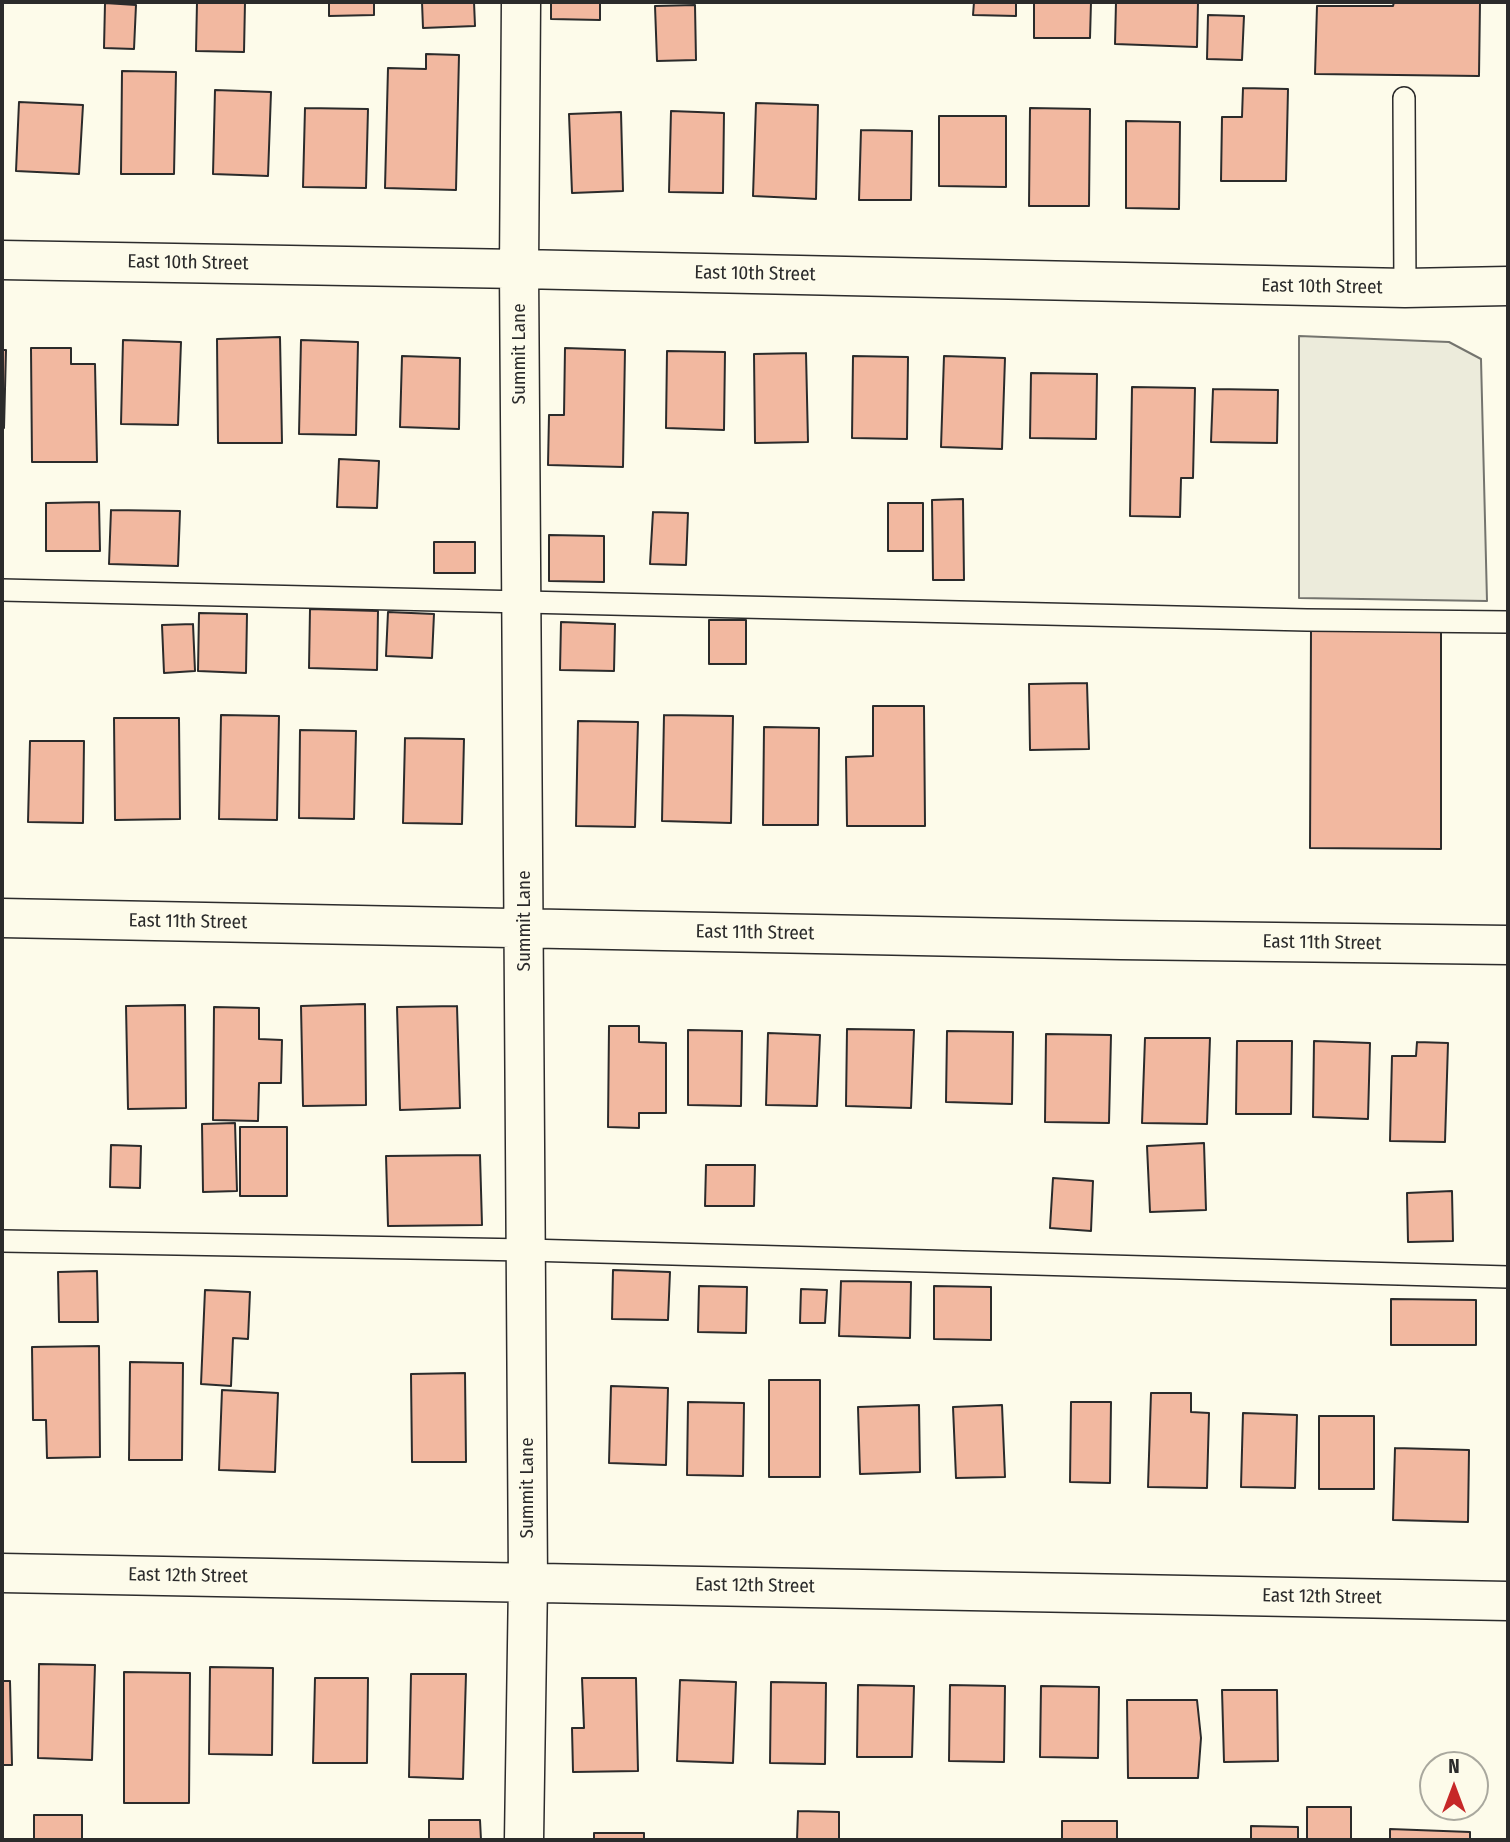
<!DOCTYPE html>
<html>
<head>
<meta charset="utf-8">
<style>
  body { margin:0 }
  #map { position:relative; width:1510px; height:1842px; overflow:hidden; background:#fdfbea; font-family:"Fira Sans Condensed",sans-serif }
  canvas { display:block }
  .frame { position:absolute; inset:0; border:4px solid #2b2b2b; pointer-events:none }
  .north { position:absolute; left:1419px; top:1751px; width:70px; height:70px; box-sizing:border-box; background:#fdfbea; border:2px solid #a9a89e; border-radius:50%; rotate:0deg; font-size:19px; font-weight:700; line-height:28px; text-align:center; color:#2b2b2b }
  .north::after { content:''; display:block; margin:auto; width:24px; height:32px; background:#c62828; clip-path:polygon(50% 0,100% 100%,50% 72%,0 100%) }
</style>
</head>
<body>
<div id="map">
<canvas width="1510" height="1842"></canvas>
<div class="frame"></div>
<div class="north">N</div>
</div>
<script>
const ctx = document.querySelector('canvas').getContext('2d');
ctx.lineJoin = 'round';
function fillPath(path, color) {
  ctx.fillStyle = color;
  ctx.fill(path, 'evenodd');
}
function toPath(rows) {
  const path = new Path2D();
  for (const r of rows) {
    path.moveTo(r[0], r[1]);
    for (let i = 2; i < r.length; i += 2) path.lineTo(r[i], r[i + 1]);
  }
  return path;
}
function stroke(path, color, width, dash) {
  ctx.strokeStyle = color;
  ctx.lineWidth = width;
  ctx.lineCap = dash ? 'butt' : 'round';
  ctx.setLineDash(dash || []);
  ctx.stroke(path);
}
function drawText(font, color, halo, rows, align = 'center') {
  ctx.font = font + ' "Fira Sans Condensed",sans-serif';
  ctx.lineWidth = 5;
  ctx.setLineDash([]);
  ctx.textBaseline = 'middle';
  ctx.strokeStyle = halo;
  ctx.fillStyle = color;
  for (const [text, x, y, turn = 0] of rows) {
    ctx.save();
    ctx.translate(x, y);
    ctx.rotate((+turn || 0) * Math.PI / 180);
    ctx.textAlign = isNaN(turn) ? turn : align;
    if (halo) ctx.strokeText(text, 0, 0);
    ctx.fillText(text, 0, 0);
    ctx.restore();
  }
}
const green = toPath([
  [1299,336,1449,342,1481,359,1487,601,1299,598,1299,336]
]);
const building = toPath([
  [197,2,245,2,244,52,196,51,197,2],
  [329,2,374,2,374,15,329,16,329,2],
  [422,2,474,2,475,26,423,28,422,2],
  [551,2,600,2,600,20,551,19,551,2],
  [974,2,1016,2,1016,16,973,15,974,2],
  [1034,2,1091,2,1090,38,1034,38,1034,2],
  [1116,2,1198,2,1197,47,1115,44,1116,2],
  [1394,2,1480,2,1479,76,1315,74,1317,6,1393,6,1394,2],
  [105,3,136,5,134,49,104,48,105,3],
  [695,5,696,60,657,61,655,6,695,5],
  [1208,15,1244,16,1242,60,1207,59,1208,15],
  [426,54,459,55,456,190,385,188,388,68,426,69,426,54],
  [122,71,176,72,174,174,121,174,122,71],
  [1243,88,1288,89,1286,181,1221,181,1222,117,1242,117,1243,88],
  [215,90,271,92,268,176,213,174,215,90],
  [19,102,83,105,79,174,16,171,19,102],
  [756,103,818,105,816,199,753,196,756,103],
  [305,108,368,109,366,188,303,187,305,108],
  [1030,108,1090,109,1089,206,1029,206,1030,108],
  [671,111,724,113,723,193,669,192,671,111],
  [621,112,623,191,572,193,569,114,621,112],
  [939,116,1006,116,1006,187,939,186,939,116],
  [1126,121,1180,122,1179,209,1126,208,1126,121],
  [861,130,912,131,911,200,859,200,861,130],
  [280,337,282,443,218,443,217,339,280,337],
  [123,340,181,342,178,425,121,424,123,340],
  [301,340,358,342,356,435,299,434,301,340],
  [31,348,71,348,71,364,95,364,97,462,32,462,31,348],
  [565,348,625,350,623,467,548,465,549,415,564,415,565,348],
  [2,350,6,350,4,428,2,428,2,350],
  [667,351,725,352,724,430,666,428,667,351],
  [806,353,808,442,755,443,754,354,806,353],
  [402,356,460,358,459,429,400,427,402,356],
  [853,356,908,357,907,439,852,438,853,356],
  [944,356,1005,358,1002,449,941,447,944,356],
  [1031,373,1097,374,1096,439,1030,438,1031,373],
  [1132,387,1195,388,1193,478,1181,478,1180,517,1130,516,1132,387],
  [1213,389,1278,390,1277,443,1211,442,1213,389],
  [339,459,379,461,377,508,337,507,339,459],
  [963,499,964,580,933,580,932,500,963,499],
  [99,502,100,551,46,551,46,503,99,502],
  [888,503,923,503,923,551,888,551,888,503],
  [111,510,180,511,178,566,109,564,111,510],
  [653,512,688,513,686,565,650,564,653,512],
  [549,535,604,536,604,582,549,581,549,535],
  [434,542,475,542,475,573,434,573,434,542],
  [310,609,378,611,377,670,309,668,310,609],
  [388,612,434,614,432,658,386,656,388,612],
  [199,613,247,614,246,673,198,671,199,613],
  [709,620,746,620,746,664,709,664,709,620],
  [561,622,615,624,614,671,560,670,561,622],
  [193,624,195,671,164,673,162,625,193,624],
  [1311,629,1441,629,1441,849,1310,848,1311,629],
  [1087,683,1089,749,1030,750,1029,684,1087,683],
  [873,706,924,706,925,826,847,826,846,757,873,756,873,706],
  [221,715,279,716,277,820,219,819,221,715],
  [664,715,733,716,731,823,662,821,664,715],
  [114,718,179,718,180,819,115,820,114,718],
  [578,721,638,722,635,827,576,826,578,721],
  [764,727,819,728,818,825,763,825,764,727],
  [300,730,356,731,354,819,299,818,300,730],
  [405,738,464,739,462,824,403,823,405,738],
  [30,741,84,741,83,823,28,822,30,741],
  [365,1004,366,1105,303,1106,301,1006,365,1004],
  [185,1005,186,1108,128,1109,126,1006,185,1005],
  [457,1006,460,1108,400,1110,397,1007,457,1006],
  [214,1007,259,1008,259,1039,282,1040,281,1083,259,1083,258,1121,213,1120,214,1007],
  [609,1026,639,1026,639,1042,666,1043,666,1113,639,1113,639,1128,608,1127,609,1026],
  [847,1029,914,1030,911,1108,846,1106,847,1029],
  [688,1030,742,1031,741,1106,688,1105,688,1030],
  [947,1031,1013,1032,1012,1104,946,1102,947,1031],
  [768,1033,820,1035,817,1106,766,1105,768,1033],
  [1046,1034,1111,1035,1109,1123,1045,1122,1046,1034],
  [1145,1038,1210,1038,1207,1124,1142,1123,1145,1038],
  [1237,1041,1292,1041,1291,1114,1236,1114,1237,1041],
  [1314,1041,1370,1043,1368,1119,1313,1117,1314,1041],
  [1417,1042,1448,1043,1445,1142,1390,1141,1392,1056,1416,1056,1417,1042],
  [235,1123,237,1191,203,1192,202,1124,235,1123],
  [240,1127,287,1127,287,1196,240,1196,240,1127],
  [1204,1143,1206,1210,1150,1212,1147,1146,1204,1143],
  [111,1145,141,1146,140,1188,110,1187,111,1145],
  [480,1155,482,1225,388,1226,386,1156,480,1155],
  [706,1165,755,1165,754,1206,705,1206,706,1165],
  [1053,1178,1093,1181,1091,1231,1050,1228,1053,1178],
  [1452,1191,1453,1241,1408,1242,1407,1193,1452,1191],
  [613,1270,670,1272,668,1320,612,1319,613,1270],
  [97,1271,98,1322,59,1322,58,1272,97,1271],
  [841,1281,911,1282,910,1338,839,1336,841,1281],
  [699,1286,747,1287,746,1333,698,1332,699,1286],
  [934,1286,991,1287,991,1340,934,1339,934,1286],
  [801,1289,827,1290,825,1323,800,1323,801,1289],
  [205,1290,250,1292,248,1339,233,1338,231,1386,201,1384,205,1290],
  [1391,1299,1476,1300,1476,1345,1391,1345,1391,1299],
  [99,1346,100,1457,47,1458,46,1420,33,1420,32,1347,99,1346],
  [130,1362,183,1363,182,1460,129,1460,130,1362],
  [465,1373,466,1462,412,1462,411,1374,465,1373],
  [769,1380,820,1380,820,1477,769,1477,769,1380],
  [611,1386,668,1388,666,1465,609,1463,611,1386],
  [222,1390,278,1393,275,1472,219,1470,222,1390],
  [1151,1393,1191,1393,1191,1412,1209,1413,1207,1488,1148,1487,1151,1393],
  [688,1402,744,1403,743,1476,687,1475,688,1402],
  [1071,1402,1111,1402,1110,1483,1070,1482,1071,1402],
  [919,1405,920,1472,860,1474,858,1407,919,1405],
  [1002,1405,1005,1477,956,1478,953,1407,1002,1405],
  [1243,1413,1297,1415,1295,1488,1241,1487,1243,1413],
  [1319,1416,1374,1416,1374,1489,1319,1489,1319,1416],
  [1395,1448,1469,1450,1468,1522,1393,1520,1395,1448],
  [39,1664,95,1665,92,1760,38,1758,39,1664],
  [210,1667,273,1668,272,1755,209,1754,210,1667],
  [124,1672,190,1673,189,1803,124,1803,124,1672],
  [411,1674,466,1674,463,1779,409,1777,411,1674],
  [315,1678,368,1678,367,1763,313,1763,315,1678],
  [582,1678,636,1678,638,1771,573,1772,572,1728,584,1728,582,1678],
  [680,1680,736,1682,733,1763,677,1761,680,1680],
  [2,1681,10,1681,12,1765,2,1765,2,1681],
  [771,1682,826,1683,825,1764,770,1763,771,1682],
  [858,1685,914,1686,912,1757,857,1757,858,1685],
  [950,1685,1005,1686,1004,1762,949,1761,950,1685],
  [1041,1686,1099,1687,1098,1758,1040,1757,1041,1686],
  [1222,1690,1277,1690,1278,1761,1224,1762,1222,1690],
  [1127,1700,1197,1700,1201,1738,1198,1778,1128,1778,1127,1700],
  [1307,1807,1351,1807,1351,1840,1307,1840,1307,1807],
  [798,1811,839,1812,839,1840,797,1840,798,1811],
  [34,1815,82,1815,82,1840,34,1840,34,1815],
  [429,1820,480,1820,481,1840,429,1840,429,1820],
  [1062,1821,1117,1821,1117,1840,1062,1840,1062,1821],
  [1251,1826,1298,1827,1298,1840,1251,1840,1251,1826],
  [1390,1829,1470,1832,1470,1840,1390,1840,1390,1829],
  [594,1833,644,1833,644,1840,594,1840,594,1833]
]);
const service = toPath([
  [1404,98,1405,288],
  [2,590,1307,620,1508,622],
  [2,1241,527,1250,1508,1277]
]);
const minor = toPath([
  [521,2,519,269,528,1581,524,1840],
  [2,260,519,269,1405,288,1508,286],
  [2,918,1121,940,1508,945],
  [2,1573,1508,1601]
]);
const streetNames = [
  ["East 10th Street",188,263,1],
  ["East 10th Street",755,274,1],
  ["East 10th Street",1322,287,1],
  ["Summit Lane",520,354,-90],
  ["Summit Lane",525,921,-90],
  ["East 11th Street",188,922,1],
  ["East 11th Street",755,933,1],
  ["East 11th Street",1322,943,1],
  ["Summit Lane",528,1488,-90],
  ["East 12th Street",188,1576,1],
  ["East 12th Street",755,1586,1],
  ["East 12th Street",1322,1597,1]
];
fillPath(green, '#ecebdb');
stroke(green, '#74746e', 2);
fillPath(building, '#f2b8a0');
stroke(building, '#2b2b2b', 2);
stroke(service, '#2b2b2b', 24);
stroke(minor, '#2b2b2b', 41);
stroke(service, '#fdfbea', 21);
stroke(minor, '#fdfbea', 38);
drawText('19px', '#2b2b2b', '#fdfbea', streetNames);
</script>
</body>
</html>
